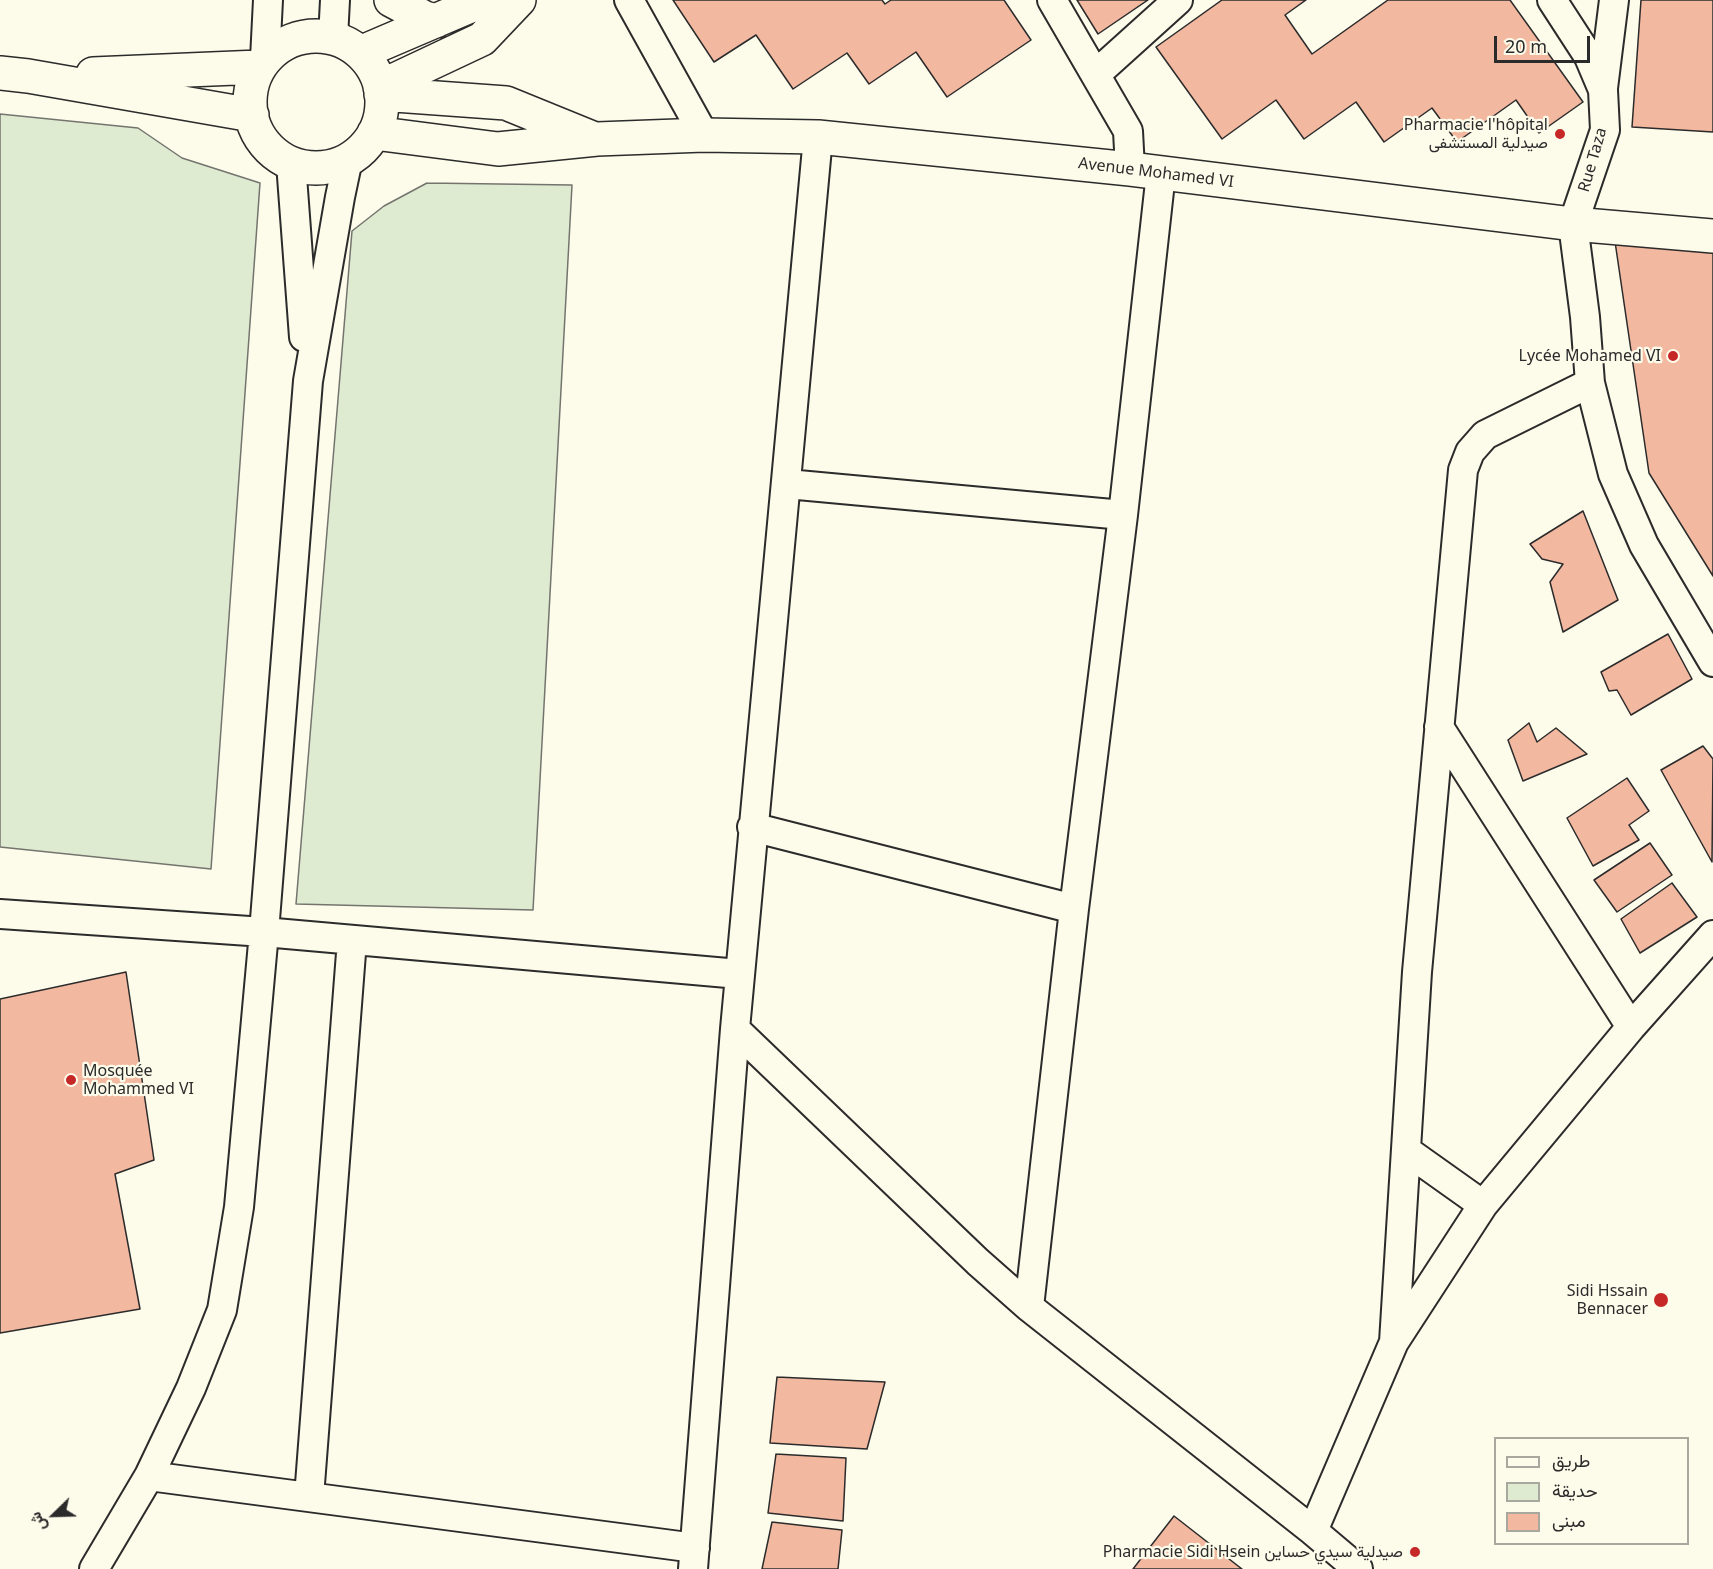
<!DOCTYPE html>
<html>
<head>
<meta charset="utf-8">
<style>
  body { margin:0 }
  #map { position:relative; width:1713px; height:1569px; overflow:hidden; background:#fdfbea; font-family:"Noto Sans",Vazirmatn,sans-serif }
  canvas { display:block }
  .legend { position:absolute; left:1494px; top:1437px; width:195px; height:108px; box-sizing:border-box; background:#fdfbea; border:2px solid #a9a89e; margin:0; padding:8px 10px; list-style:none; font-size:18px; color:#2b2b2b }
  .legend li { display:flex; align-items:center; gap:12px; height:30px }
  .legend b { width:30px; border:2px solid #a9a89e }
  .north { position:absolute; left:24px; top:1485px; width:60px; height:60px; -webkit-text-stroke:4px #fdfbea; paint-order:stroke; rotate:247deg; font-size:16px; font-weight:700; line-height:24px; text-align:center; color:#2b2b2b }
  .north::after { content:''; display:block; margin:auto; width:21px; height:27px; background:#2b2b2b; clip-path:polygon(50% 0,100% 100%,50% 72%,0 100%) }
  .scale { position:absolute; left:1494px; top:36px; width:96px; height:27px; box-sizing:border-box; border:3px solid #2b2b2b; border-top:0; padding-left:8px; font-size:18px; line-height:21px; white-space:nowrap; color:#2b2b2b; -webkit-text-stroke:4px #fdfbea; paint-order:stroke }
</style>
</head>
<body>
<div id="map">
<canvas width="1713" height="1569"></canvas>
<ul class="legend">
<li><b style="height:8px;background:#fdfbea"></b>طريق</li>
<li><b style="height:16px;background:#deebd1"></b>حديقة</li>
<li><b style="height:16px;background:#f2b8a0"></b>مبنى</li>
</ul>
<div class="north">ش</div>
<div class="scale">20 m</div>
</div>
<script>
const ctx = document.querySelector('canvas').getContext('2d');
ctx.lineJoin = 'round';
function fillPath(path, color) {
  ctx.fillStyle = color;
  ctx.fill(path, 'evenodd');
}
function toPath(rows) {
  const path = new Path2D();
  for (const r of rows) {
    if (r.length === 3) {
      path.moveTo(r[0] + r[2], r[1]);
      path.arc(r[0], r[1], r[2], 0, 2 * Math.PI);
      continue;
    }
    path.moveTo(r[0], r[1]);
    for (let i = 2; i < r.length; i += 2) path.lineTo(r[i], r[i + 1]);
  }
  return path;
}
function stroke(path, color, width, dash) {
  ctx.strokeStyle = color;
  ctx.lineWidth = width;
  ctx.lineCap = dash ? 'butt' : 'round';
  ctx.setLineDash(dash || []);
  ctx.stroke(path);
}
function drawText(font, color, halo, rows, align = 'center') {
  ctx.font = font + ' "Noto Sans",Vazirmatn,sans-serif';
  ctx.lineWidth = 4.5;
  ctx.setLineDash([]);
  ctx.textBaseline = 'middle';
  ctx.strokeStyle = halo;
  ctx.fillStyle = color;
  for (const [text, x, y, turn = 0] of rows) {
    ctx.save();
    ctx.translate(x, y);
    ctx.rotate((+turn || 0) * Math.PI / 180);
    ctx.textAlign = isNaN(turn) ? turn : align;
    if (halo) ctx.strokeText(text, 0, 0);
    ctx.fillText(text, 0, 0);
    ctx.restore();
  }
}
const green = toPath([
  [0,114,138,128,182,158,260,183,211,869,0,847,0,114],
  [427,183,572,185,533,910,296,904,352,231,384,206,427,183]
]);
const building = toPath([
  [673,0,882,0,885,4,891,0,1004,0,1031,40,947,97,916,52,869,84,847,53,793,89,756,35,714,62,673,0],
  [1077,0,1148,0,1098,34,1077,0],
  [1222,0,1306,0,1285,15,1312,54,1388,0,1510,0,1583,102,1539,133,1516,100,1457,142,1432,108,1384,142,1356,102,1304,139,1276,100,1222,139,1156,47,1222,0],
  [1641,0,1713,0,1713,132,1632,127,1641,0],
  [1613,228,1713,239,1713,576,1649,473,1613,228],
  [1583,511,1618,600,1563,632,1550,582,1563,564,1542,559,1530,544,1583,511],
  [1668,634,1692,679,1631,715,1617,690,1609,691,1601,672,1668,634],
  [1529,723,1537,742,1556,728,1587,754,1523,781,1508,740,1529,723],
  [1703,746,1713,759,1712,862,1661,770,1703,746],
  [1627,778,1649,811,1629,825,1639,840,1593,866,1567,818,1627,778],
  [1650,843,1672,875,1617,912,1594,880,1650,843],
  [1672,883,1697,917,1640,953,1621,919,1672,883],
  [126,972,154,1160,115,1174,140,1309,0,1333,0,999,126,972],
  [777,1377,885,1382,867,1449,770,1443,777,1377],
  [776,1454,846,1458,843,1521,768,1513,776,1454],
  [1174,1516,1242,1569,1133,1569,1174,1516],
  [772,1522,842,1530,838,1569,762,1569,772,1522]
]);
const minor = toPath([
  [629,0,704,135],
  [1052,0,1128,131,1130,169],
  [1552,0,1589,57,1603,90,1605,130,1573,224,1585,317,1590,383,1613,474,1644,545,1713,662],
  [333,38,335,0],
  [265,59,268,0],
  [1096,74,1178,0],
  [1603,88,1614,0],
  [818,137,735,1029,978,1262,1029,1307,1313,1531,1358,1569],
  [291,163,304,337],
  [787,484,1123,515],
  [1439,727,1631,1027],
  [752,827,1074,909],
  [0,914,264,932,739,974],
  [1407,1151,1483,1205],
  [1029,1307,1074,909,1123,515,1161,173],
  [1394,1342,1417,972,1463,470,1470,452,1485,435,1590,383],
  [149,1476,695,1548],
  [309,1497,352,940],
  [1313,1531,1394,1342,1483,1205,1631,1027,1713,935],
  [94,1569,149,1476,191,1388,222,1310,239,1207,264,932,308,381,340,197,348,159],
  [693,1569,735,1029]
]);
const secondary = toPath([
  [391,0,425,18,436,21],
  [316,102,66],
  [360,53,484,0],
  [0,73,28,76,252,115],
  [93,74,259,67],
  [380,87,482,39,519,0],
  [381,94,506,103,592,138],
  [374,133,498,149,597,139,704,135,818,137,1130,169,1573,224,1713,236]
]);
const markers = [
  [1560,134,6,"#c62828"],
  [1673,356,6,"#c62828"],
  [71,1080,6,"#c62828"],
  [1661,1300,8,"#c62828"],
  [1415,1552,6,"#c62828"]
];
const poiNames = [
  ["Pharmacie l'hôpital",1548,125],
  ["صيدلية المستشفى",1548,143],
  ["Lycée Mohamed VI",1661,356],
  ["Mosquée",83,1071,"left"],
  ["Mohammed VI",83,1089,"left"],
  ["Sidi Hssain",1648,1291],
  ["Bennacer",1648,1309],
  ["Pharmacie Sidi Hsein صيدلية سيدي حساين",1403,1552]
];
const streetNames = [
  ["Rue Taza",1593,160,-74],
  ["Avenue Mohamed VI",1156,173,7]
];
fillPath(green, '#deebd1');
stroke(green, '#74746e', 1.5);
fillPath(building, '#f2b8a0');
stroke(building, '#2b2b2b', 1.5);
stroke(minor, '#2b2b2b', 32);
stroke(secondary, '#2b2b2b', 36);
stroke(minor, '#fdfbea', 28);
stroke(secondary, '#fdfbea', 33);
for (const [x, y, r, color] of markers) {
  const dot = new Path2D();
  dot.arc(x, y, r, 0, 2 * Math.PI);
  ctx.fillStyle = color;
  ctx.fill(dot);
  stroke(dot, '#fdfbea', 2);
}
drawText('16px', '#2b2b2b', '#fdfbea', poiNames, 'right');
drawText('16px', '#2b2b2b', '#fdfbea', streetNames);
</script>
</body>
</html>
